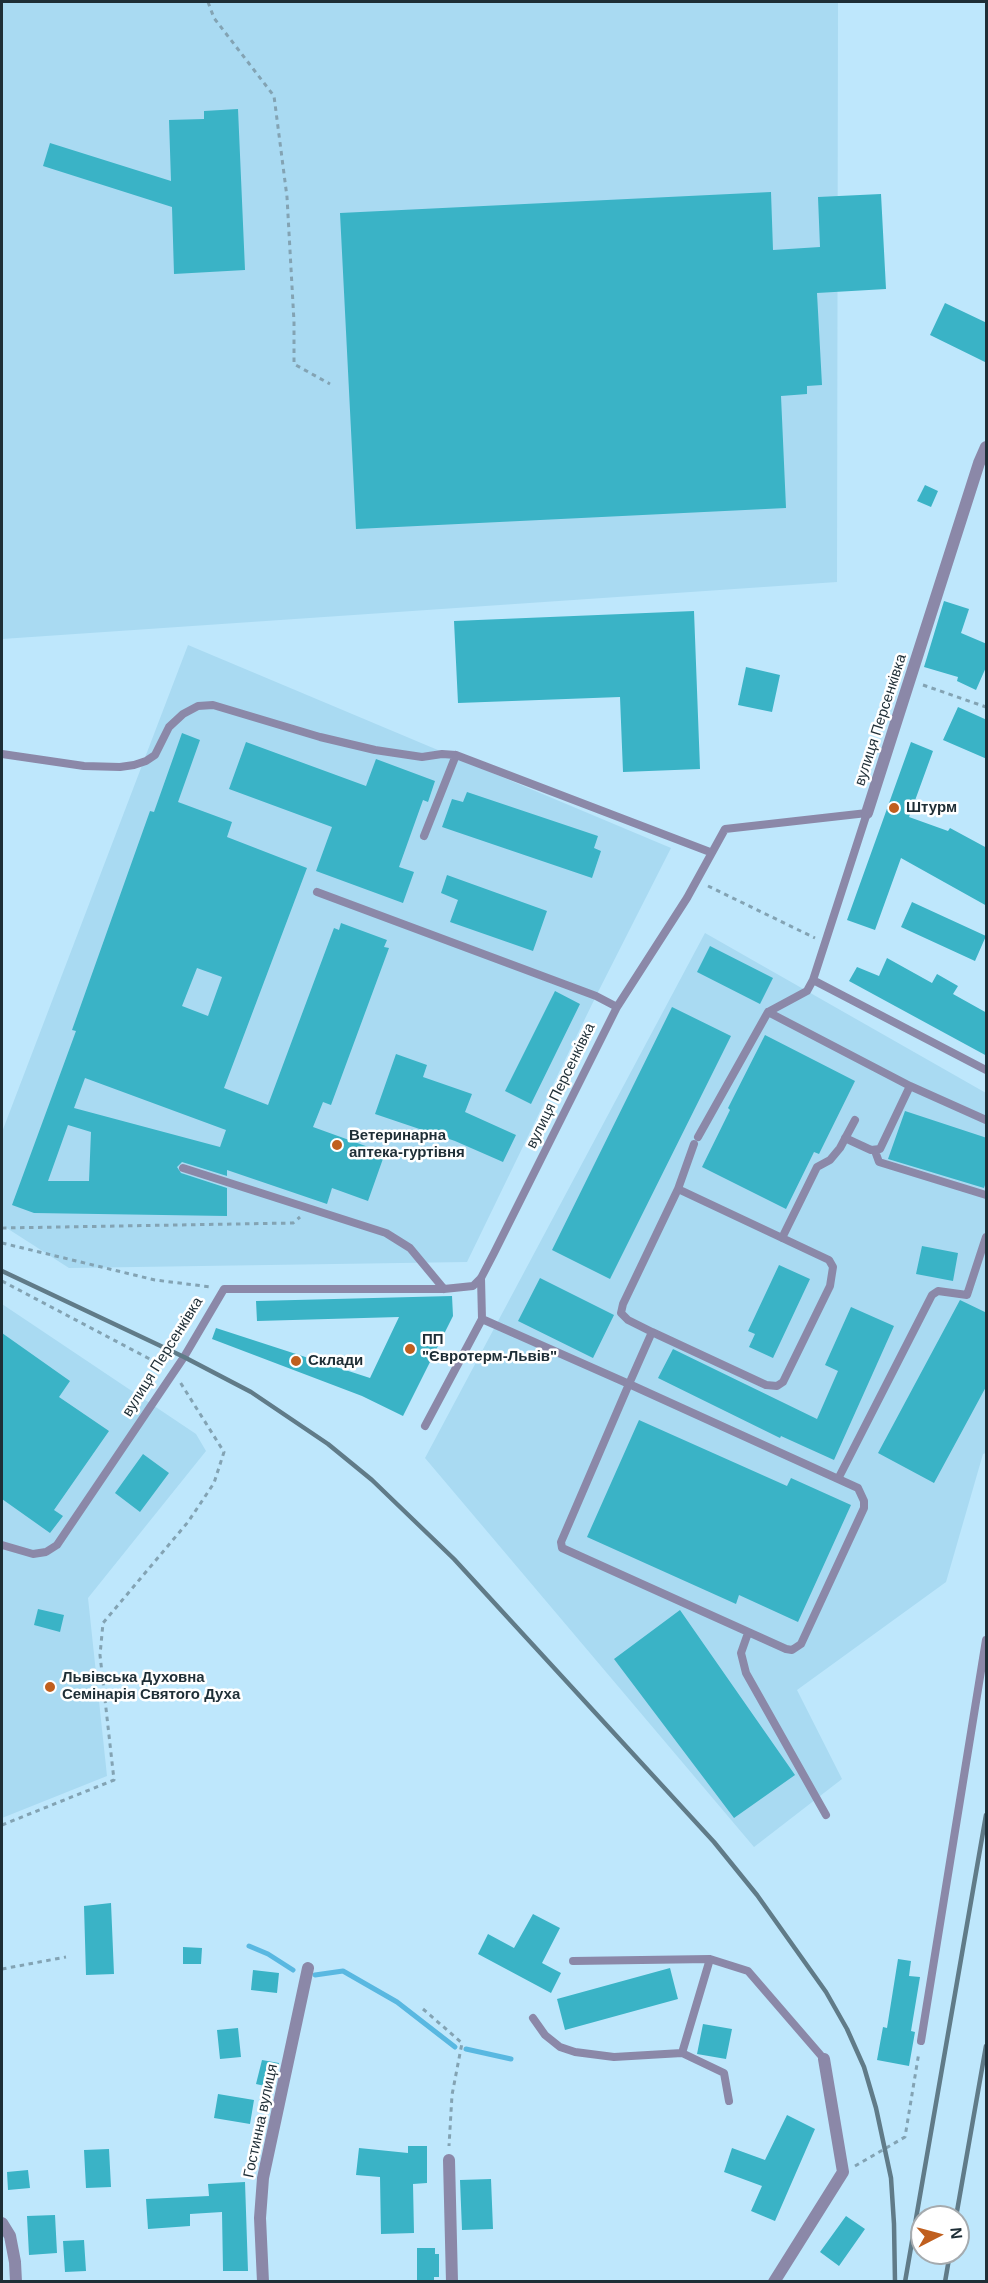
<!DOCTYPE html>
<html>
<head>
<meta charset="utf-8">
<style>
  body { margin:0 }
  #map { position:relative; width:988px; height:2283px; overflow:hidden; background:#bee7fc; font-family:Arial,sans-serif }
  canvas { display:block }
  .frame { position:absolute; inset:0; border:3px solid #1e2e36; pointer-events:none }
  .north { position:absolute; left:910px; top:2205px; width:60px; height:60px; box-sizing:border-box; background:#fff; border:2px solid #a5abaf; border-radius:50%; rotate:84deg; font-size:16px; font-weight:700; line-height:24px; text-align:center; color:#1e2e36 }
  .north::after { content:''; display:block; margin:auto; width:21px; height:27px; background:#c05f1e; clip-path:polygon(50% 0,100% 100%,50% 72%,0 100%) }
</style>
</head>
<body>
<div id="map">
<canvas width="988" height="2283"></canvas>
<div class="frame"></div>
<div class="north">N</div>
</div>
<script>
const ctx = document.querySelector('canvas').getContext('2d');
ctx.lineJoin = 'round';
function fillPath(path, color) {
  ctx.fillStyle = color;
  ctx.fill(path, 'evenodd');
}
function toPath(rows) {
  const path = new Path2D();
  for (const r of rows) {
    path.moveTo(r[0], r[1]);
    for (let i = 2; i < r.length; i += 2) path.lineTo(r[i], r[i + 1]);
  }
  return path;
}
function stroke(path, color, width, dash) {
  ctx.strokeStyle = color;
  ctx.lineWidth = width;
  ctx.lineCap = dash ? 'butt' : 'round';
  ctx.setLineDash(dash || []);
  ctx.stroke(path);
}
function drawText(font, color, halo, rows, align = 'center') {
  ctx.font = font + ' Arial,sans-serif';
  ctx.lineWidth = 5;
  ctx.setLineDash([]);
  ctx.textBaseline = 'middle';
  ctx.strokeStyle = halo;
  ctx.fillStyle = color;
  for (const [text, x, y, turn = 0] of rows) {
    ctx.save();
    ctx.translate(x, y);
    ctx.rotate((+turn || 0) * Math.PI / 180);
    ctx.textAlign = isNaN(turn) ? turn : align;
    if (halo) ctx.strokeText(text, 0, 0);
    ctx.fillText(text, 0, 0);
    ctx.restore();
  }
}
const built = toPath([
  [2,2,838,2,837,582,2,639],
  [188,645,671,848,596,996,467,1262,69,1268,2,1225,2,1132],
  [705,933,986,1093,986,1453,983,1454,946,1582,797,1690,842,1779,754,1847,425,1458],
  [2,1304,196,1434,206,1451,88,1598,107,1776,2,1818]
]);
const stream = toPath([
  [249,1946,268,1954,293,1970],
  [315,1975,343,1971,397,2002,455,2047],
  [466,2049,511,2059]
]);
const building = toPath([
  [238,109,245,270,174,274,172,207,43,166,50,143,171,181,169,120,204,119,204,111],
  [771,192,773,250,820,247,818,197,881,194,886,289,817,293,822,385,807,386,807,394,781,396,786,508,356,529,340,213],
  [945,303,987,323,987,363,930,335],
  [925,485,938,491,931,507,917,501],
  [944,601,969,609,961,633,987,644,987,665,976,690,957,681,958,677,924,667],
  [694,611,700,769,623,772,620,697,458,703,454,621],
  [746,667,780,675,772,712,738,705],
  [958,707,987,720,987,759,943,740],
  [182,733,200,740,178,802,232,822,227,837,307,868,224,1088,268,1105,334,928,339,930,341,923,387,940,384,947,389,948,331,1105,323,1102,313,1127,385,1153,368,1201,332,1188,327,1204,227,1170,227,1176,182,1162,177,1167,181,1173,227,1188,227,1216,34,1213,12,1205,76,1031,72,1030,150,811,154,812],
  [197,968,222,977,208,1016,182,1006],
  [85,1078,226,1130,220,1147,74,1108],
  [68,1125,91,1132,89,1181,48,1181],
  [246,742,366,786,376,759,435,781,428,802,423,800,399,867,414,872,403,903,316,871,332,827,229,789],
  [911,742,933,751,909,817,948,831,950,828,987,848,987,906,901,858,875,930,847,920],
  [467,792,598,836,594,848,601,851,592,878,442,827,452,799,463,802],
  [447,875,547,911,533,951,450,922,458,900,441,893],
  [912,902,986,936,975,961,901,927],
  [710,946,773,978,760,1004,697,972],
  [887,958,932,983,937,974,958,986,953,994,987,1013,987,1056,849,981,857,967,879,976],
  [555,991,580,1004,531,1104,505,1091],
  [672,1007,731,1036,610,1279,552,1250],
  [765,1035,855,1081,819,1154,814,1152,786,1209,702,1167,730,1110,728,1108],
  [396,1054,427,1065,423,1077,472,1094,465,1112,516,1135,503,1162,455,1141,375,1114],
  [905,1111,987,1138,987,1179,984,1188,888,1159],
  [922,1246,958,1253,953,1281,916,1274],
  [779,1265,810,1279,773,1358,749,1347,755,1334,748,1331],
  [540,1278,614,1315,593,1358,518,1321],
  [452,1296,453,1316,403,1416,362,1396,212,1339,216,1328,370,1378,399,1317,257,1321,256,1301],
  [960,1300,987,1313,987,1385,934,1483,878,1453],
  [851,1307,894,1326,834,1460,781,1436,780,1438,658,1378,673,1349,817,1419,838,1371,825,1365],
  [2,1333,70,1381,59,1397,109,1431,54,1510,63,1516,50,1533,2,1499],
  [639,1420,787,1486,791,1478,851,1505,798,1622,739,1595,736,1604,587,1537],
  [143,1454,169,1473,140,1512,115,1493],
  [38,1609,64,1615,60,1632,34,1625],
  [680,1610,795,1775,734,1818,614,1659],
  [111,1903,114,1974,86,1975,84,1906],
  [533,1914,560,1928,542,1963,561,1973,551,1993,478,1954,488,1934,514,1948],
  [183,1947,202,1948,201,1964,183,1964],
  [898,1959,911,1961,909,1976,920,1977,911,2031,915,2032,909,2066,877,2060,883,2027,887,2028],
  [670,1968,678,1999,565,2030,557,1999],
  [253,1970,279,1973,277,1993,251,1990],
  [703,2024,732,2029,726,2059,697,2054],
  [238,2028,241,2057,220,2059,217,2030],
  [262,2060,279,2063,274,2088,256,2084],
  [218,2094,254,2100,250,2124,214,2118],
  [787,2115,815,2129,775,2221,751,2211,762,2186,724,2172,732,2148,765,2160],
  [408,2146,427,2146,427,2183,413,2184,414,2233,381,2234,380,2177,356,2175,359,2148,408,2153],
  [109,2149,111,2187,86,2188,84,2150],
  [28,2170,30,2188,8,2190,7,2172],
  [491,2179,493,2229,462,2230,460,2180],
  [245,2182,248,2271,223,2271,222,2212,190,2214,190,2226,148,2229,146,2199,209,2196,208,2184],
  [55,2215,57,2253,29,2255,27,2216],
  [846,2216,865,2229,839,2266,820,2252],
  [84,2240,86,2271,65,2272,63,2241],
  [417,2248,435,2248,435,2254,439,2254,439,2277,434,2277,434,2282,417,2282]
]);
const path = toPath([
  [208,2,214,18,274,96,287,197,294,322,294,364,330,384],
  [923,685,986,707],
  [708,886,815,938],
  [2,1228,293,1223,300,1217],
  [2,1243,155,1280,211,1287],
  [2,1281,163,1366],
  [2,1825,114,1780,100,1655,103,1623,188,1522,214,1483,224,1452,180,1382],
  [2,1969,66,1957],
  [423,2009,462,2043,452,2095,449,2146],
  [855,2166,905,2137,919,2052]
]);
const lane = toPath([
  [2,754,84,766,120,767,134,765,146,761,155,755,169,727,183,714,198,706,213,705,320,737,375,750,422,757,442,754,456,755],
  [424,836,456,755,710,852],
  [317,892,596,996,617,1007],
  [813,980,986,1070],
  [768,1012,910,1086,986,1120],
  [845,1138,871,1150,880,1149,910,1086],
  [875,1151,879,1162,986,1195],
  [183,1168,386,1233,410,1248,444,1289],
  [782,1238,817,1167,830,1160,840,1148,855,1120],
  [481,1278,482,1319,629,1384,858,1488,864,1501,864,1508,801,1644,792,1650,786,1649,562,1548,561,1542,629,1384,652,1332,766,1385,777,1386,783,1382,830,1286,833,1267,829,1260,678,1189],
  [652,1332,628,1320,621,1313,623,1304,678,1189,694,1144],
  [425,1426,482,1319],
  [838,1479,932,1295,938,1291,967,1295,986,1237],
  [2,1545,33,1554,46,1552,57,1545,184,1357,224,1289,444,1289,473,1286,481,1278,494,1253,617,1007,687,898,725,829,867,813,813,980,807,991,768,1012,698,1137],
  [748,1633,741,1653,746,1673,826,1815],
  [573,1961,710,1959,748,1971,824,2059],
  [533,2018,545,2035,560,2047,575,2052,614,2057,682,2053,710,1959],
  [921,2041,986,1640],
  [682,2053,724,2073,729,2101]
]);
const street = toPath([
  [867,813,979,463,986,447],
  [449,2160,452,2282],
  [2,2223,10,2236,15,2262,16,2282],
  [263,2282,260,2218,263,2178,308,1968],
  [774,2282,843,2172,824,2059]
]);
const rail = toPath([
  [2,1271,184,1357,251,1392,328,1444,372,1480,454,1559,714,1842,757,1895,826,1992,847,2029,864,2067,876,2108,891,2178,894,2224,895,2282],
  [956,2217,986,2046],
  [905,2282,986,1815],
  [945,2282,950,2253]
]);
const markers = [
  [894,808,6,"#c05f1e"],
  [337,1145,6,"#c05f1e"],
  [410,1349,6,"#c05f1e"],
  [296,1361,6,"#c05f1e"],
  [50,1687,6,"#c05f1e"]
];
const streetNames = [
  ["вулиця Персенківка",881,720,-72],
  ["вулиця Персенківка",561,1086,-64],
  ["вулиця Персенківка",163,1357,-58],
  ["Гостинна вулиця",261,2121,-78]
];
const poiNames = [
  ["Штурм",906,808],
  ["Ветеринарна",349,1136],
  ["аптека-гуртівня",349,1153],
  ["ПП",422,1340],
  ["\"Євротерм-Львів\"",422,1357],
  ["Склади",308,1361],
  ["Львівська Духовна",62,1678],
  ["Семінарія Святого Духа",62,1695]
];
fillPath(built, '#a9daf2');
stroke(stream, '#59b8e1', 5);
fillPath(building, '#3ab3c6');
stroke(path, '#83a3b3', 3, [4.5, 4.5]);
stroke(lane, '#8b88a8', 8);
stroke(street, '#8b88a8', 12);
stroke(rail, '#607b88', 4.5);
for (const [x, y, r, color] of markers) {
  const dot = new Path2D();
  dot.arc(x, y, r, 0, 2 * Math.PI);
  ctx.fillStyle = color;
  ctx.fill(dot);
  stroke(dot, '#fff', 2);
}
drawText('15px', '#1e2e36', '#fff', streetNames);
drawText('bold 15px', '#1e2e36', '#fff', poiNames, 'left');
</script>
</body>
</html>
